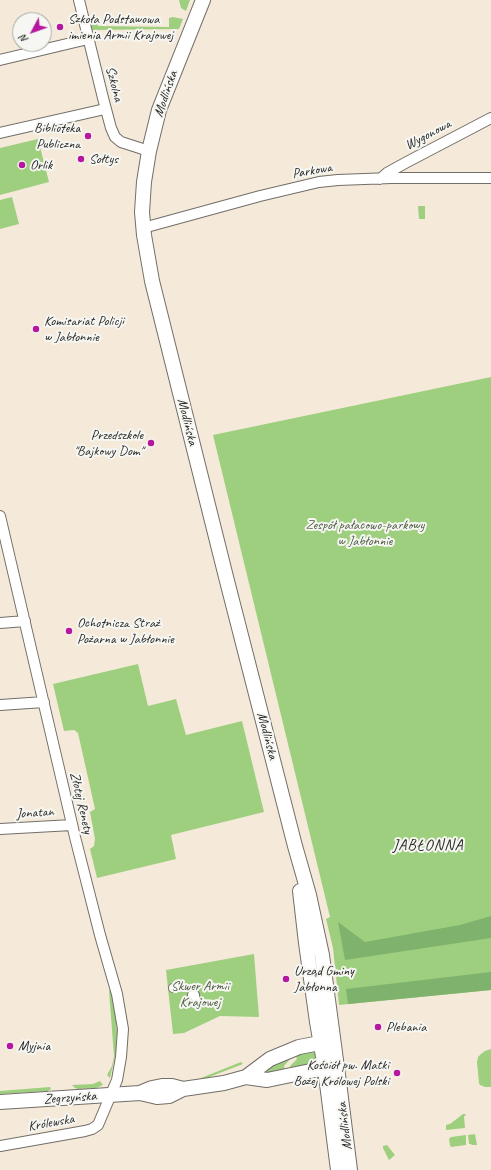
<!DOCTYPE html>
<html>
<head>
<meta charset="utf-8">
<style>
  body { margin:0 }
  #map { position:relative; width:491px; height:1170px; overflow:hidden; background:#f5ead9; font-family:Caveat,sans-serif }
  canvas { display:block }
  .north { position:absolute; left:12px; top:12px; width:40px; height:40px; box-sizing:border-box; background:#f6f6f2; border:1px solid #a5a5a2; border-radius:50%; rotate:229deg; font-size:11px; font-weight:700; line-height:16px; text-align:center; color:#2b2b2b }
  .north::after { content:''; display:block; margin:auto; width:14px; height:18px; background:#b5179e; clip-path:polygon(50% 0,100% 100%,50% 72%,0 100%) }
</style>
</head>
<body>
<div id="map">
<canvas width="491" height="1170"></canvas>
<div class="north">N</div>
</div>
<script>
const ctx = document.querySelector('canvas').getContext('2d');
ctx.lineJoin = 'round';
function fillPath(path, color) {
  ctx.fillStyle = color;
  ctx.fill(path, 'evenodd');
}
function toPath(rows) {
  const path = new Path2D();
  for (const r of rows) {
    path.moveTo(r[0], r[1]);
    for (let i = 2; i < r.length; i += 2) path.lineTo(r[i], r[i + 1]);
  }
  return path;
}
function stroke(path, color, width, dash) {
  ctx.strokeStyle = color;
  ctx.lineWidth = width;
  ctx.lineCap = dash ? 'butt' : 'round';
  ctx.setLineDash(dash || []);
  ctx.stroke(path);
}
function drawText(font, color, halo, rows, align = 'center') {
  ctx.font = font + ' Caveat,sans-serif';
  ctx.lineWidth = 4;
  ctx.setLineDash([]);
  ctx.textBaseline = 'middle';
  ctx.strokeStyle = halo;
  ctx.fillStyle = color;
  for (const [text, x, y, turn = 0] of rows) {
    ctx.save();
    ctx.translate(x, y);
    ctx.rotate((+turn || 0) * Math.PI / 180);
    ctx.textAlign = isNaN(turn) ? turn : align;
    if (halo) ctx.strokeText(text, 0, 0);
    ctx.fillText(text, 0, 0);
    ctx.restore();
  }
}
const green = toPath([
  [179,0,190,0,186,11,181,8],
  [173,17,183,19,179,29,91,30,90,25,93,20,97,19,98,26,169,27,169,18],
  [38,139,49,182,0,195,0,148],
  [12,197,19,224,0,229,0,200],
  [418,206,425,206,425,219,419,219],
  [491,377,491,990,339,1005,333,948,326,919,330,917,213,435],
  [138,664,148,706,176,699,186,735,242,721,264,812,171,835,176,859,97,878,90,849,94,846,95,839,90,812,95,809,78,733,74,730,64,731,53,684],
  [254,954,259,1017,220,1016,184,1033,173,1034,166,970],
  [111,988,116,1018,117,1033,116,1052,110,1078,107,1075,112,1066,114,1056,109,991],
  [491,1049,491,1087,485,1087,480,1085,479,1083,477,1062,478,1057,481,1054,485,1051],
  [309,1051,316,1053,317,1062,291,1069,290,1066,297,1059,295,1054],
  [289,1057,290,1059,284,1066,285,1071,264,1075,272,1063],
  [241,1062,243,1064,199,1081,201,1078],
  [100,1081,103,1085,96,1088,78,1089,75,1088,72,1085,93,1084],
  [50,1087,51,1089,48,1091,0,1094,0,1091],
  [463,1114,466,1114,464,1117,465,1128,446,1130,446,1125,450,1124],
  [475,1134,477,1145,472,1145,471,1144,469,1144,468,1135],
  [466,1135,466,1145,451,1147,450,1145,449,1139,451,1137],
  [387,1145,395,1155,389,1160,383,1148,383,1146]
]);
const forest = toPath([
  [491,916,491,938,345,960,338,922,365,942,460,925],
  [491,972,491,990,348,1004,346,989]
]);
const pedestrian = toPath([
  [173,988,175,988],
  [192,995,195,995,196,1001]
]);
const minor = toPath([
  [79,0,103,98,111,128,115,137,121,142,149,151],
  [0,60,88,39],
  [0,133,105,109],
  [380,179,387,173,407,162,491,118],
  [143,228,260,196,319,182,338,180,391,178,491,178],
  [0,516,75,837,100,935,117,994,123,1029,121,1057,117,1080,98,1125,92,1129,85,1131,0,1146],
  [0,623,25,621],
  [0,705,44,702],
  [0,829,72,825]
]);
const secondary = toPath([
  [203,0,159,110,149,151,144,182,142,212,144,235,152,281,226,577,295,846,309,895,322,955,340,1090,350,1170],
  [300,891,306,943,317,1022,325,1068,338,1170],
  [246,1077,267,1080,325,1068,331,1061],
  [140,1093,152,1088,162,1086,172,1086,183,1089,224,1083,246,1077,270,1059,299,1047,320,1043],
  [0,1102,140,1093,157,1097,169,1096,183,1089]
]);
const markers = [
  [60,27,4,"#b5179e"],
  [88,136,4,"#b5179e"],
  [81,159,4,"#b5179e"],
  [22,165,4,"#b5179e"],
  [36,329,4,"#b5179e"],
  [151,443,4,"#b5179e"],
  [69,631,4,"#b5179e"],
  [286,979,4,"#b5179e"],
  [378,1027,4,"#b5179e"],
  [10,1046,4,"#b5179e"],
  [397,1073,4,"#b5179e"]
];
const poiNames = [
  ["Szkoła Podstawowa",68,19],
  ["imienia Armii Krajowej",68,35],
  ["Biblioteka",80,128,"right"],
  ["Publiczna",80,144,"right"],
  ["Sołtys",89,159],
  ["Orlik",30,165],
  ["Komisariat Policji",44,321],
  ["w Jabłonnie",44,337],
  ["Przedszkole",143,435,"right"],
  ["\"Bajkowy Dom\"",143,451,"right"],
  ["Ochotnicza Straż",77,623],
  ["Pożarna w Jabłonnie",77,639],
  ["Urząd Gminy",294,971],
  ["Jabłonna",294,987],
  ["Plebania",386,1027],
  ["Myjnia",18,1046],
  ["Kościół pw. Matki",389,1065,"right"],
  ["Bożej Królowej Polski",389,1081,"right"]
];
const streetNames = [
  ["Szkolna",114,84,76],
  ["Modlińska",166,94,-71],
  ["Wygonowa",428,135,-28],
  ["Parkowa",312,171,-10],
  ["Modlińska",187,422,76],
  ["Modlińska",267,736,75],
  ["Złotej Renety",81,803,77],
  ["Jonatan",35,813,-4],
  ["Zegrzyńska",70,1098,-4],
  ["Królewska",51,1123,-10],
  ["Modlińska",345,1126,-97]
];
const parkNames = [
  ["Zespół pałacowo-parkowy",365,525],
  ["w Jabłonnie",365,541],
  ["Skwer Armii",200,986],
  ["Krajowej",200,1002]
];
const quarterNames = [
  ["JABŁONNA",428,846]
];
fillPath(green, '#9ecf7e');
fillPath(forest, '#7eb26d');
stroke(pedestrian, '#726e68', 10);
stroke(minor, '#726e68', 12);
stroke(secondary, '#726e68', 16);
stroke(pedestrian, '#fff', 8);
stroke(minor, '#fff', 10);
stroke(secondary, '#fff', 14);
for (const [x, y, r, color] of markers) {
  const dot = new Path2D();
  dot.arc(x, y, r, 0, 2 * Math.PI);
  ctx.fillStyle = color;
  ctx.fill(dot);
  stroke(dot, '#f6f6f2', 1.5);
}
drawText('14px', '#2b2b2b', '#f6f6f2', poiNames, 'left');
drawText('14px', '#2b2b2b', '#f6f6f2', streetNames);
drawText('14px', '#4e5c44', '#f6f6f2', parkNames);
ctx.letterSpacing = '1px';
drawText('16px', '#2b2b2b', '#f6f6f2', quarterNames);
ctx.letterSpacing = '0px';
</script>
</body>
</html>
